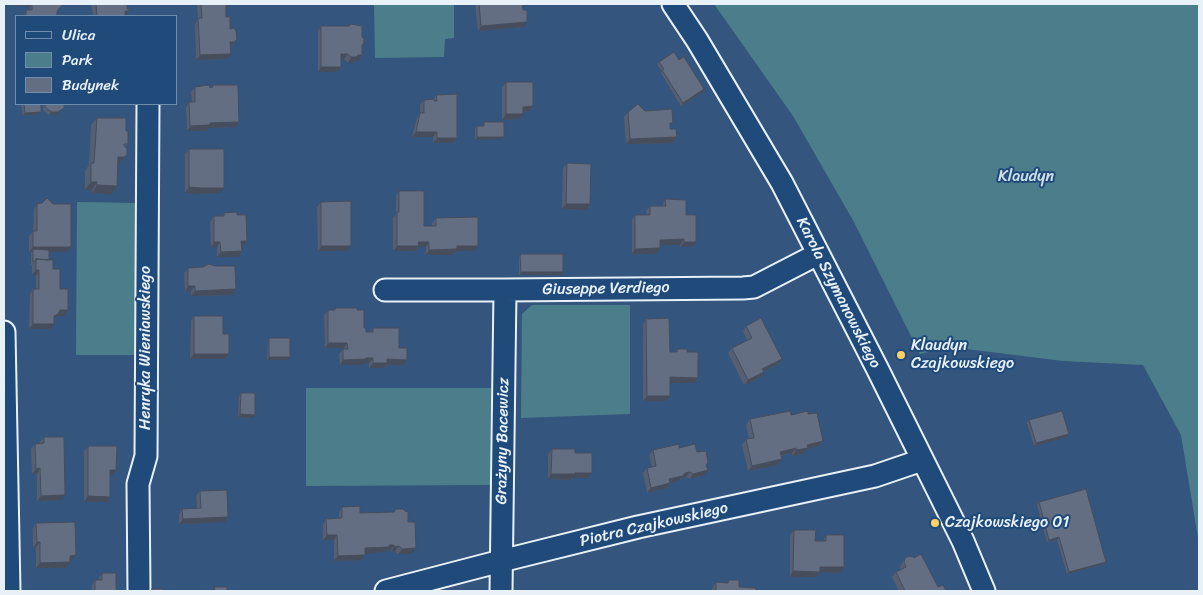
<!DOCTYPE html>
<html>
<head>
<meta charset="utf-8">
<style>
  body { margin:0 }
  #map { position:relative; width:1203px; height:595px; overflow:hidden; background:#34557d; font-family:Sriracha,sans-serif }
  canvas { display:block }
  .frame { position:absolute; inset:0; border:5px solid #e8f1f8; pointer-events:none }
  .legend { position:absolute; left:15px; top:15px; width:162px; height:90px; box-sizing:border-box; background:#1f4a7a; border:1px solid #6f8dac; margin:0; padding:6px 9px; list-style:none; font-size:15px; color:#e8f1f8 }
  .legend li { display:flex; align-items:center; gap:10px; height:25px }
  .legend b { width:25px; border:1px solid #6f8dac }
</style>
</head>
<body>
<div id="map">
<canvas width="1203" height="595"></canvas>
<div class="frame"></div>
<ul class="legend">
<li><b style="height:6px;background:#1f4a7a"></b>Ulica</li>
<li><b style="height:14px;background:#4b7e8a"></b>Park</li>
<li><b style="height:14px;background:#646e83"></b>Budynek</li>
</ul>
</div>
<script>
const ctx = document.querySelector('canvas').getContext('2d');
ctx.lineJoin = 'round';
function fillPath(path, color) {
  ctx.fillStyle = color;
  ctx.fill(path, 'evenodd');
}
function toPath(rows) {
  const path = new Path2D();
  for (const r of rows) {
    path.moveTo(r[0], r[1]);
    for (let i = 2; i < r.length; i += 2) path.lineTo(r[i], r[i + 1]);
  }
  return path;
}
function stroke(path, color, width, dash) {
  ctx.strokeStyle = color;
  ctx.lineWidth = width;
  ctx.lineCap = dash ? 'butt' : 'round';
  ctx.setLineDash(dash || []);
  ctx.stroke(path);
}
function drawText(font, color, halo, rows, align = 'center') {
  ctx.font = font + ' Sriracha,sans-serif';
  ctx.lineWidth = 4;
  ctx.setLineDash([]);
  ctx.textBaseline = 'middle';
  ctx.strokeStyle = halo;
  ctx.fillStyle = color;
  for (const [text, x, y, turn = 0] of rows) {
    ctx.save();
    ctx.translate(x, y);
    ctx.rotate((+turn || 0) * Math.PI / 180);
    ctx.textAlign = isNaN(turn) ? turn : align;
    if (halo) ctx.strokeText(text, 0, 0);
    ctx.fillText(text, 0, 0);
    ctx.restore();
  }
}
const green = toPath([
  [374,4,454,4,454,38,445,39,444,57,375,58],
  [714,4,1199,4,1199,544,1181,435,1143,365,1063,361,950,347,920,354,854,222,793,116],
  [77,202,137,203,137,355,76,355],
  [532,305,630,305,630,414,521,418,522,314],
  [306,388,491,388,490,485,306,486]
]);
const street = toPath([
  [673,4,697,40,782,183,877,368,963,541,984,591],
  [385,290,505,290,743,288,754,287,818,254],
  [4,332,9,591],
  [139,591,138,484,146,456,148,104],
  [386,591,501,561,638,527,875,476,922,460],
  [501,591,505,290]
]);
const wall = toPath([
  [17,4,64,4,57,11,57,16,25,16,25,13,26,10,30,10,30,6,17,6],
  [91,4,127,4,127,9,129,11,126,16,93,16],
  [198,4,226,4,226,17,230,29,237,39,231,47,227,59,196,60,195,24,198,19,197,5],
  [475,4,522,4,524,27,478,31],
  [321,26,349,26,362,45,362,55,359,61,354,61,353,63,348,63,344,59,341,59,341,67,337,72,318,72,318,31],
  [659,62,704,89,703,92,681,106,661,73,662,71,657,65],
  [506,82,533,106,530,111,523,112,523,114,520,119,502,120,502,88],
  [213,85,239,122,236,127,208,128,207,131,187,131,186,107,189,102,192,102,191,92,195,87,212,87],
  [436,95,457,138,453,143,433,143,433,137,412,137,417,118,420,113,420,105,424,100,433,100],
  [21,104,41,104,39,114,23,116],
  [43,104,64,104,62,110,56,115,49,115,43,110],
  [628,112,670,127,670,129,677,137,673,143,626,144,624,117],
  [97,118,126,131,128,144,126,147,127,155,121,162,118,165,117,186,112,194,92,193,92,190,85,190,85,171,89,165,91,125],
  [484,122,504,137,502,139,475,140,475,128,477,126,482,126],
  [189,149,220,193,197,194,185,193,185,154],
  [567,163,590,204,587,210,562,209,563,168],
  [399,191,424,226,432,226,432,223,436,218,474,251,456,251,453,255,426,255,426,247,418,247,415,251,393,251,393,218,396,214,396,196],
  [665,199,686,215,692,247,680,247,680,245,660,245,656,254,632,254,632,220,635,215,646,215,646,211,650,206,662,206],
  [321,202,351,246,347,251,318,251,317,207],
  [37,204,71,247,67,252,49,252,49,260,53,269,68,310,64,316,57,316,54,320,51,329,29,329,30,294,33,289,36,289,36,276,32,275,32,265,31,265,31,252,29,252,29,236,33,231,34,209],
  [224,213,237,215,243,246,241,246,238,257,217,257,217,247,211,247,210,222,214,216,222,216],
  [520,254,561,275,519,275,519,256],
  [188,268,232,295,191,296,191,291,185,292,184,273],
  [335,308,357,310,366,332,370,332,373,328,399,348,407,360,404,365,386,365,384,368,369,368,369,363,363,364,362,365,340,365,339,354,344,348,325,348,324,315,328,310,333,310],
  [194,316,223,334,229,354,225,359,190,359,191,321],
  [646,319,670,352,675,352,677,349,687,352,695,383,670,383,670,396,666,401,643,401,643,324],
  [746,326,778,364,763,372,760,378,744,385,728,353,732,348,747,340,743,331],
  [269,338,288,360,267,360,268,341],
  [241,393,255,415,253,418,238,417,239,396],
  [808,414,823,441,819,446,807,449,804,453,793,456,792,453,781,456,778,465,748,471,742,445,746,439,749,439,746,425,750,419,791,415],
  [1029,420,1069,434,1067,437,1034,446,1027,423],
  [44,437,61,500,37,501,37,474,32,474,31,449,35,444,40,443,40,442],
  [88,446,113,475,110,475,110,497,107,502,84,502,84,451],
  [679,448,697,452,706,465,704,475,690,479,686,477,681,478,679,481,670,483,667,488,647,493,643,473,647,468,652,467,649,455,653,450],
  [552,449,575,453,592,473,588,478,572,478,571,480,548,479,548,454],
  [200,491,225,522,179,524,179,514,182,509,197,508,196,496],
  [1039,502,1106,562,1104,564,1067,574,1057,540,1047,542,1037,505],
  [342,507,360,513,408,522,412,554,398,554,395,551,391,552,391,550,387,550,385,552,365,553,361,560,334,561,334,540,323,540,323,524,326,519,339,518,339,512],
  [36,523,72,561,70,561,66,568,36,568,36,547,33,548,33,528],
  [794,530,815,541,823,541,826,535,840,573,820,572,816,577,790,577,790,535],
  [905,558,938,587,946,591,899,591,892,577,896,572,901,569,900,567,902,563],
  [102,573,116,591,92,591,92,585,95,580,99,580,99,578],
  [729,580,739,587,756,591,712,591,712,588,716,582,727,583]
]);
const shadedWall = toPath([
  [18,4,31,4,30,6,17,6],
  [125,11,129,11,126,16,121,16],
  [527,22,524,27,478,31,481,26],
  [237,39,233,44,230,47,230,42],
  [231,54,227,59,196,60,200,55],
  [341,54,348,54,344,59,337,59],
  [358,55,362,55,359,61,354,61,353,63,348,63,351,57],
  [321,67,341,67,337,72,318,72],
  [704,89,703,92,681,106,683,103],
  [533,106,530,111,519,112,523,107],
  [64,108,62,110,56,115,49,115,51,112],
  [41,112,39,114,23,116,25,113],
  [506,114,523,114,520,119,502,120],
  [239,122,236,127,208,128,207,131,187,131,190,126,210,123],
  [416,132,437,132,433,137,412,137],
  [477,137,504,137,502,139,475,140],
  [677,137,673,143,626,144,630,139],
  [437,138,457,138,453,143,433,143],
  [127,155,121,162,118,165,112,165,118,157],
  [91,182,97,182,92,190,85,190],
  [97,185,117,186,112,194,92,193],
  [189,187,224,188,220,193,197,194,185,193],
  [566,204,590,204,587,210,562,209],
  [684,239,680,245,656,245,660,240],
  [241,241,247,241,243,246,238,246],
  [214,242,220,242,217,247,211,247],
  [418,242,429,242,426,247,418,247,415,251,393,251,397,246],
  [684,242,696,242,692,247,680,247],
  [321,246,351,246,347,251,318,251],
  [457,246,478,246,474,251,456,251,453,255,426,255,429,250],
  [33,247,71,247,67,252,33,252,33,249,31,252,29,252],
  [660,248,656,254,632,254,635,249],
  [242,251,238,257,217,257,221,252],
  [36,270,39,270,36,276,32,275],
  [521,272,563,272,561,275,519,275],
  [188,286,195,286,191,291,185,292],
  [236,289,232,295,191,296,195,291],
  [60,310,68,310,64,316,57,316,54,319,54,316],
  [33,324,54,324,51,329,29,329],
  [328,343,347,343,344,348,325,348],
  [194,354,229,354,225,359,190,359],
  [269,357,290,357,288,360,267,360],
  [373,358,369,363,363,364,362,365,340,365,343,360],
  [387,359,407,360,404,365,386,365,384,368,369,368,373,363],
  [782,359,778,364,758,374,762,369],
  [764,372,760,378,744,385,748,380],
  [670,377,698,378,695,383,666,383],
  [647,396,670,396,666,401,643,401],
  [240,414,255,415,253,418,238,417],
  [1069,434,1067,437,1034,446,1036,443],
  [823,441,819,446,807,449,804,453,793,456,796,450,807,445],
  [796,448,792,453,776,457,780,452],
  [782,459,778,465,748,471,752,466],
  [40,468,37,474,32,474,36,469],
  [110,470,116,470,113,475,106,475],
  [708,470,704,475,690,479,693,474],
  [690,472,686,477,681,478,679,481,670,483,667,488,647,493,651,488,685,473],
  [575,473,592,473,588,478,572,478,571,480,548,479,551,474],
  [65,495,61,500,37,501,41,496],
  [88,496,110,497,107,502,84,502],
  [228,517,225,522,179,524,183,519],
  [327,535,337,535,334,540,323,540],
  [1059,537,1057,540,1047,542,1049,540],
  [37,542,40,542,36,547,33,548],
  [389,545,394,545,391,550,387,550,385,552,361,554,365,548],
  [399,546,395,551,391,552,394,547],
  [416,548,412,554,398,554,402,549],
  [76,555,72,561,66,561,70,556],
  [365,555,361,560,334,561,338,556],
  [70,562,66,568,36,568,40,563],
  [1106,562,1104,564,1067,574,1069,572],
  [820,567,844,567,840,573,816,572],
  [793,571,820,572,816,577,790,577]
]);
const building = toPath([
  [32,4,63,4,57,11,57,16,26,16,26,10,32,10,32,4],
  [96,4,127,4,127,9,129,8,129,11,125,11,125,16,97,16,96,4],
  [201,4,226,4,226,17,230,17,230,29,234,28,236,31,237,39,234,42,230,42,231,54,200,55,198,18,202,18,201,4],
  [479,4,522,4,523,10,527,10,527,22,481,26,479,4],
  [351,24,362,26,362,37,364,39,364,43,362,45,362,55,358,55,356,57,351,57,348,54,341,54,341,67,321,67,321,26,349,26,351,24],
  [674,52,679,60,684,57,704,89,683,103,662,70,664,69,659,62,674,52],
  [506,82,533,82,533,106,523,107,523,114,506,114,506,82],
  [209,85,210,88,213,87,213,85,238,85,239,122,210,123,210,125,190,126,189,102,195,102,195,87,209,85],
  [457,94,457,138,437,138,437,132,416,132,420,113,424,113,424,100,434,99,434,101,437,101,436,95,457,94],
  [24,104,41,104,41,112,25,113,24,104],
  [45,104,64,104,64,108,58,112,51,112,45,107,45,104],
  [638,104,645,111,672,109,673,123,670,123,670,129,676,129,677,137,630,139,628,112,638,104],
  [97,118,126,118,126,131,128,131,128,144,124,144,124,146,127,148,127,155,124,157,118,157,117,186,97,185,97,182,91,182,91,163,94,163,97,118],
  [484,122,504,122,504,137,477,137,477,126,484,126,484,122],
  [189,149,224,149,224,188,201,188,189,187,189,149],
  [567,163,591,164,590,204,566,204,567,163],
  [399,191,424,191,424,226,436,226,436,218,478,217,478,246,457,246,457,249,429,250,429,242,418,242,419,246,397,246,397,212,399,212,399,191],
  [47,198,53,204,71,204,71,247,33,247,33,231,37,231,37,204,42,203,47,198],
  [665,199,686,200,686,215,696,215,696,242,684,242,684,239,660,240,660,248,635,249,635,215,650,215,650,206,666,206,665,199],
  [351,201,351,246,321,246,321,202,351,201],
  [237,212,237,215,246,215,247,241,241,241,242,251,221,252,220,242,214,242,214,216,224,216,224,213,237,212],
  [33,249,49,250,49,260,36,259,34,262,33,262,33,249],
  [520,254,563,254,563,272,521,272,520,254],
  [36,259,53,260,53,269,60,269,60,289,68,289,68,310,60,310,58,314,54,316,54,324,33,324,33,289,39,289,39,270,36,270,36,259],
  [209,264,215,266,235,266,236,289,195,291,195,286,188,286,188,268,203,267,209,264],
  [335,308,357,308,357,310,364,310,364,328,366,328,366,332,373,332,373,328,399,328,399,348,407,348,407,360,387,359,387,363,373,363,373,358,366,358,366,359,343,360,343,349,348,349,347,343,328,343,328,310,335,310,335,308],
  [194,316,223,316,223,334,229,334,229,354,194,354,194,316],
  [669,318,670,352,677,352,677,349,687,349,687,352,698,352,698,378,670,377,670,396,647,396,646,319,669,318],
  [761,318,782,359,762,369,764,372,748,380,732,348,752,338,746,326,761,318],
  [269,338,290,338,290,357,269,357,269,338],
  [241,393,255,393,255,415,240,414,241,393],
  [790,411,791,415,808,411,808,414,817,413,823,441,807,445,808,448,796,450,796,448,780,452,782,459,752,466,746,439,754,438,750,419,790,411],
  [1062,411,1069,434,1036,443,1029,420,1062,411],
  [44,437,64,437,65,495,41,496,40,468,36,469,35,444,44,443,44,437],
  [679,444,679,448,695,444,697,452,706,451,708,462,706,465,708,470,693,474,690,472,685,473,683,476,669,479,670,483,651,488,647,468,656,466,653,450,679,444],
  [88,446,117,446,116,470,110,470,110,497,88,496,88,446],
  [552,449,575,449,575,453,592,453,592,473,575,473,575,474,551,474,552,449],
  [1086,489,1106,562,1069,572,1059,537,1049,540,1039,502,1086,489],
  [227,490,228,517,183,519,182,509,201,508,200,491,227,490],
  [360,506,360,513,394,512,396,509,403,509,406,512,408,511,408,522,415,522,416,548,402,549,399,546,394,547,394,545,389,545,389,547,365,548,365,555,338,556,337,535,327,535,326,519,342,518,342,507,360,506],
  [75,522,76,555,70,556,70,562,40,563,40,542,37,542,36,523,75,522],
  [794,530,816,530,815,541,826,541,826,535,844,535,844,567,820,567,820,572,793,571,794,530],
  [921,554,938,587,943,585,946,591,905,591,896,572,906,567,904,562,905,558,909,556,913,557,914,558,921,554],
  [102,573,116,573,116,591,95,591,95,580,102,580,102,573],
  [729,580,739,580,739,587,756,588,756,591,716,591,716,582,728,583,729,580],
  [214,587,227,587,227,591,196,591,215,590,214,587],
  [152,589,163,589,163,591,152,591,152,589]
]);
const markers = [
  [901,355,5,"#ffd166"],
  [935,523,5,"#ffd166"]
];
const parkNames = [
  ["Klaudyn",1026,177]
];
const streetNames = [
  ["Giuseppe Verdiego",606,289,-1],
  ["Karola Szymanowskiego",838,293,63],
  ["Henryka Wieniawskiego",146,348,-90],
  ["Grażyny Bacewicz",503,441,-89],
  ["Piotra Czajkowskiego",654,525,-13]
];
const poiNames = [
  ["Klaudyn",911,346],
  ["Czajkowskiego",911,364],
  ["Czajkowskiego 01",945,523]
];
fillPath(green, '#4b7e8a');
stroke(street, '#e8f1f8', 25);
stroke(street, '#1f4a7a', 21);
fillPath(wall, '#565f71');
fillPath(shadedWall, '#464d5c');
fillPath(building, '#646e83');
stroke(building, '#464d5c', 1);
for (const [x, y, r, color] of markers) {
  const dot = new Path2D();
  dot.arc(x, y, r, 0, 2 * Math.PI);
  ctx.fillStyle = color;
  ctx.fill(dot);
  stroke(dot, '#1f4a7a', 2);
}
drawText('16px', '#d0e0e8', '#1f4a7a', parkNames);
drawText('16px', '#e8f1f8', '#1f4a7a', streetNames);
drawText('16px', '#e8f1f8', '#1f4a7a', poiNames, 'left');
</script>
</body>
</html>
